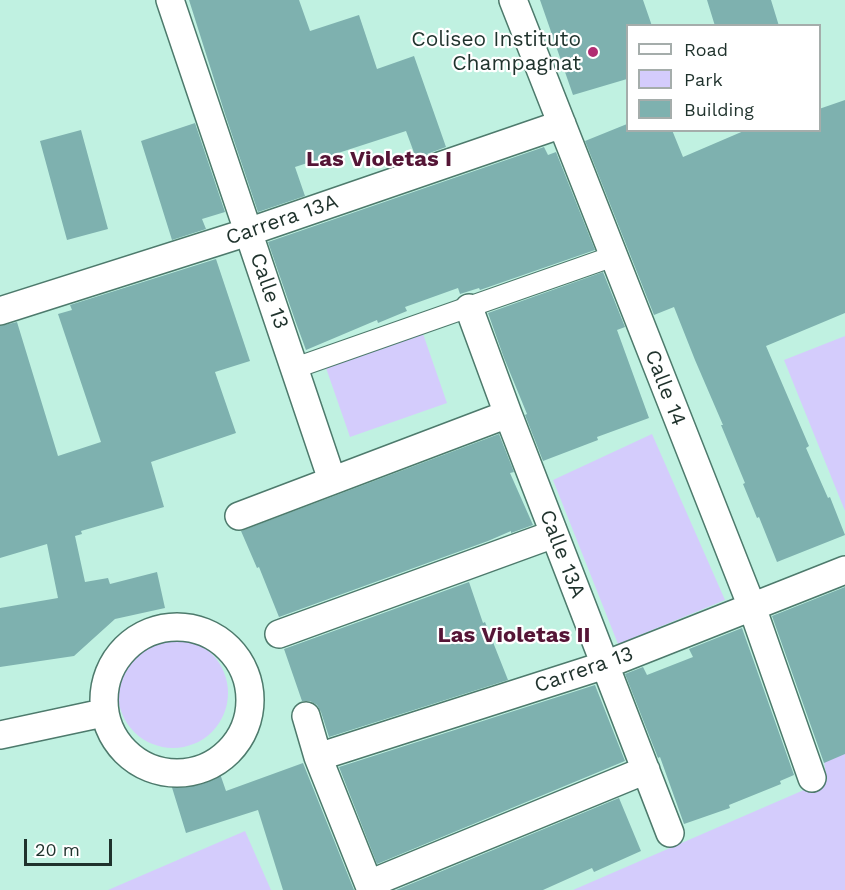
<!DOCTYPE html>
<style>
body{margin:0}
#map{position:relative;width:845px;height:890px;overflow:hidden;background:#c0f1e1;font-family:"Work Sans",sans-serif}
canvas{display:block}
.legend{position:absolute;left:626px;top:24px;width:195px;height:108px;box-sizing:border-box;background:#fff;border:2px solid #a5adab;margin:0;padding:8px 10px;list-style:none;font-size:18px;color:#1f322c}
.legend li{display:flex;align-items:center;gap:12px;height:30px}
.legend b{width:30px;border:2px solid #a5adab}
.scale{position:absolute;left:24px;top:839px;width:88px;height:27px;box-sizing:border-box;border:3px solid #1f322c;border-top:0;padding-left:8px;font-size:18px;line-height:21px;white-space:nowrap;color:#1f322c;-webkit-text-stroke:4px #fff;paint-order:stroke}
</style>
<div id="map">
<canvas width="845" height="890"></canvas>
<ul class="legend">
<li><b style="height:8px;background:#fff"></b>Road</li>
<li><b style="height:16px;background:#d4ccfc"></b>Park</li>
<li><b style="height:16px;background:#7eb1af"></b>Building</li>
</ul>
<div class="scale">20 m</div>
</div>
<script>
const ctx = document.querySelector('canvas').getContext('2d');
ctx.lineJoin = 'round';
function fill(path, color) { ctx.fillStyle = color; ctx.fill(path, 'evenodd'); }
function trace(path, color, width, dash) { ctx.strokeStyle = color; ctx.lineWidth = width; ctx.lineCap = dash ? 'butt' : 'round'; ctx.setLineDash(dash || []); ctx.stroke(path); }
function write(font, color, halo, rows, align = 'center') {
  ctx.font = font + ' "Work Sans",sans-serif'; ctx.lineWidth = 4.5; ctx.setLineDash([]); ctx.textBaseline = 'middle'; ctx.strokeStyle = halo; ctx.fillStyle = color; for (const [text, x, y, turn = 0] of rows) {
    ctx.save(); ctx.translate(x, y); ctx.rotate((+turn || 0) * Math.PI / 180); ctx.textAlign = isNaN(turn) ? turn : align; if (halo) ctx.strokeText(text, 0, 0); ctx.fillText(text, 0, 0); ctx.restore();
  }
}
fill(new Path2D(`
 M422 331 447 403 350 437 325 365Z
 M845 336V511L784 360Z
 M652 434 725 600 618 644 553 480Z
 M118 693a55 55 0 1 1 110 0a55 55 0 1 1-110 0Z
 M845 734V890H573L827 780 821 743Z
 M245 831 271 890H108Z`), '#d4ccfc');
fill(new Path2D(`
 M189 0H299L310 31 359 15 377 69 414 56 446 147 416 158 406 131 295 167 305 196 258 212 225 114Z
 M540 0H643L652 26H627V79L573 95Z
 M707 0H771L779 26H715Z
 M845 100V313L766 346 809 446 806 448 828 498 830 497 845 535 777 562 759 517 757 518 743 484 745 483 721 425H723L695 360 674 307 654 315 585 141 627 124V130H672L683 157 746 130H819V109Z
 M195 123 225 212 202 219 206 229 172 240 141 141Z
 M81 130 108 229 67 240 40 141Z
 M544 147 548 155 556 152 595 250 480 290 479 288 460 294 458 288 405 307 407 311 378 323 377 320 306 350 296 323 268 242Z
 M216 259 250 361 215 372 236 433 151 462 164 507 81 531 82 534 75 536 85 582 108 578 110 584 157 572 165 608 115 619 74 656 0 667V608L58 598 47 544 0 558V326L17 322 58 456 101 442 58 314 72 310 70 305Z
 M603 272 625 327 617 330 649 418 597 437 598 440 543 461 525 415 527 414 504 358 488 313Z
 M499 434 514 472 510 473 533 525 511 533V531L488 541 279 617 259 567 257 568 241 531Z
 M469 582 483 623 485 622 508 680 329 737 321 712 317 705 310 701H302L284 649Z
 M845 587V754L824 763 772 616Z
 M742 628 794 775 780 781 781 784 729 805 730 808 684 824 660 757 658 758 625 674 643 667 647 675 693 657 689 649Z
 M595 685 625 761 377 864 339 767Z
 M303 763 354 890H283L258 810 186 833 170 781 217 765 226 791Z
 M619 798 641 851 594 872 592 868 543 890H396Z`), '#7eb1af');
const pedestrian = new Path2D(`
 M295 368 614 256`);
const minor = new Path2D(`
 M170 0 332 480
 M513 0 752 607 812 778
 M469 308 508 414 670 833
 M0 311 248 232 562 124
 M239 516 508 414
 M104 700a73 73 0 1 1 146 0a73 73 0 1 1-146 0Z
 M279 634 554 534
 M306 716 318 757 371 890
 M0 735 103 713
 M318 757 605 665 845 570
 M369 884 646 770`);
trace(pedestrian, '#4d7a6c', 22);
trace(minor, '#4d7a6c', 30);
trace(pedestrian, '#fff', 20);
trace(minor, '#fff', 27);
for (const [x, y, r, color] of [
 [593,52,6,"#b12c72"]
]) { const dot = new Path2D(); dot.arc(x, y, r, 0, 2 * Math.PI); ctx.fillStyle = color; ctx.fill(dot); trace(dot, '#fff', 2); }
write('21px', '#1f322c', '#fff', [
 ["Coliseo Instituto",581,40],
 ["Champagnat",581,64]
], 'right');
write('21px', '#1f322c', '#fff', [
 ["Carrera 13A",282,220,-19],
 ["Calle 13",269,291,71],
 ["Calle 14",665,388,69],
 ["Calle 13A",562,554,69],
 ["Carrera 13",584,670,-19]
]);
write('bold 22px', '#551536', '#fff', [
 ["Las Violetas I",379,160],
 ["Las Violetas II",514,636]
]);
</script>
